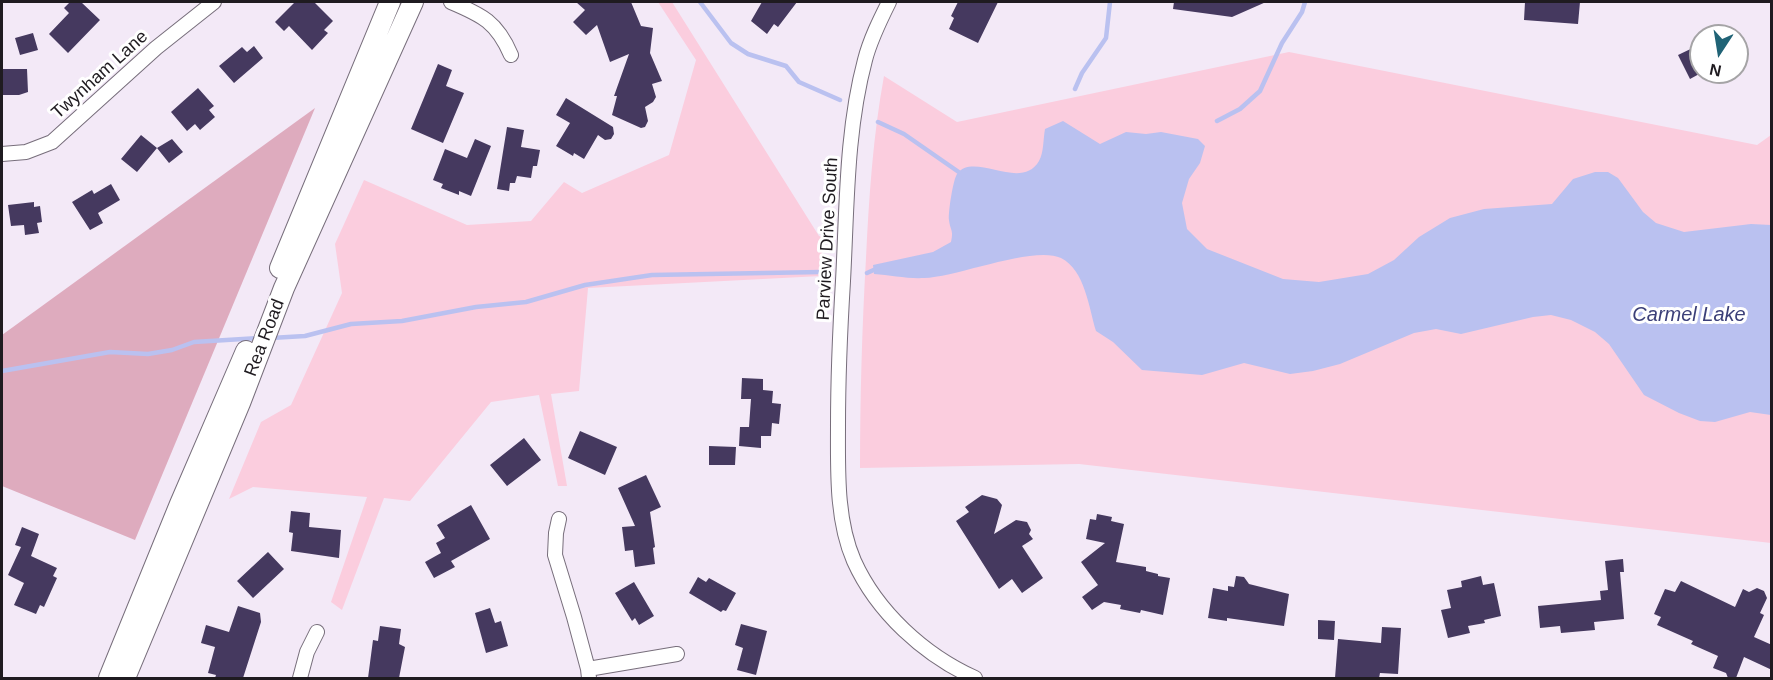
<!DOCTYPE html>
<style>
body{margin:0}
#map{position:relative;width:1773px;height:680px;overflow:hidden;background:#f3e9f7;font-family:Helvetica,sans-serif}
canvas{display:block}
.frame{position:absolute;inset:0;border:3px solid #1f1b20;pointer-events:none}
.north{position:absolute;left:1689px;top:24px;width:60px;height:60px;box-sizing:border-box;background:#fff;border:2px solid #a5a4a6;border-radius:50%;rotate:192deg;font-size:16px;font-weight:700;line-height:24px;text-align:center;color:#1f1b20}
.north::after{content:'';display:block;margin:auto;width:21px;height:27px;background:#206376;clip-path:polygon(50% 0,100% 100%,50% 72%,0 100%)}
</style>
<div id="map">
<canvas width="1773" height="680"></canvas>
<div class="frame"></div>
<div class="north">N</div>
</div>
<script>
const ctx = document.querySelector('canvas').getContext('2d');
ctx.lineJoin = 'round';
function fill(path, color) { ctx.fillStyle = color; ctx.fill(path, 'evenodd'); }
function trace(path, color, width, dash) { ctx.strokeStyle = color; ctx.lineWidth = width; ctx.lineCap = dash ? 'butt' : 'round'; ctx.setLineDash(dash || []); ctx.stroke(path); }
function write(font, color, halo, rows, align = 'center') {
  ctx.font = font + ' Helvetica,sans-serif'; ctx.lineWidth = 6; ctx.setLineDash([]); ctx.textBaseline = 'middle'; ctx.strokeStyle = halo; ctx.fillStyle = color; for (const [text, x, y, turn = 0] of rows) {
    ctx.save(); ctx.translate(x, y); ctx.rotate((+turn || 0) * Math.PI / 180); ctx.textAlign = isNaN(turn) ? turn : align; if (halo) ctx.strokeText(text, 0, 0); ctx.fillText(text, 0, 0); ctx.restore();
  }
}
fill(new Path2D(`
 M658 2H672L819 236 823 237 821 276 588 288 579 391 551 394 567 486H558L539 395 491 402 410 501 384 498 342 610 331 602 367 497 253 487 229 499 261 422 291 405 342 293 335 244 364 180 467 225 531 221 564 182 582 193 669 155 696 60Z
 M1289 52 1757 145 1771 135V543L1079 464 860 468C860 397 862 328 866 258 869 197 873 136 884 76L957 122Z`), '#fbcdde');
fill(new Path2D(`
 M315 108 135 540 2 486V335Z`), '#deabbe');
fill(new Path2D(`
 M1063 121 1100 144 1126 132 1146 134 1161 132 1198 139 1205 146 1200 163 1189 179 1182 203 1187 229 1207 249 1283 279 1319 282 1368 274 1394 260 1419 237 1450 218 1484 209 1552 204 1573 179 1595 172H1608L1618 178 1643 212 1656 223 1684 232 1751 224 1771 225V415L1750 412 1715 422 1700 421 1679 413 1644 395 1609 344 1595 332 1571 320 1551 315 1533 317 1461 334 1436 329 1414 333 1340 364 1313 371 1290 374 1244 363 1202 375 1142 370 1113 342 1096 331C1089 308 1085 270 1061 258 1034 245 957 277 924 278 908 279 890 275 874 274L873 265 933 252 951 242C954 230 950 230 949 220 948 213 953 180 957 174 974 151 1021 192 1039 161 1044 152 1043 140 1045 129Z`), '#bac1f0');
trace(new Path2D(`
 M700 2 731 43 748 54 786 66 799 82 840 100
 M1075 89 1082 73 1106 38 1110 2
 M1217 121 1240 109 1260 91 1282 43 1302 12 1305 2
 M878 122 904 134 963 175
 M867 273 878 268
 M271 338 305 336 351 324 402 321 476 307 526 302 585 285 652 275 821 272
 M2 371 110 352 148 354 172 350 194 342 259 338`), '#bac1f0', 4.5);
fill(new Path2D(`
 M70 2H81L100 20 68 53 49 34 69 13 64 8Z
 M295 2H314L333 21 324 30 328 33 312 50 289 26 284 31 275 22Z
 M576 2H631L641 26 653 28 650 53 662 81 652 84 656 97 653 102 645 107 648 121 645 127 641 128 612 115 617 96H614L629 54 610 62 597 25 586 35 573 22 585 10Z
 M762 2H797L778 27 774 24 767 34 751 21Z
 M958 2H998L978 43 949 29 954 18 951 16Z
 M1174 2H1266L1232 17 1173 9Z
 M1525 2H1580L1578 24 1524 20Z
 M33 33 38 50 20 55 15 38Z
 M1701 44V73L1690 79 1678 55Z
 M254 46 263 58 234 83 219 66 242 47 247 52Z
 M438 64 452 70 446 86 464 93 443 143 411 129Z
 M2 69H27L28 92 19 95H2Z
 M198 88 214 106 209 110 215 117 200 130 195 124 187 131 171 112Z
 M566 98 613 127 614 134 611 139 605 140 598 135 584 159 574 153 573 156 556 146 570 123 556 115Z
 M507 127 524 130 521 147 540 150 537 166H533L531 178 517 176 515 183H510L509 191 497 189Z
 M141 135 157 148 137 172 121 159Z
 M172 139 183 152 169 163 157 148Z
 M475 139 491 146 471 196 459 191V195L441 188 443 184 433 180 445 149 467 158Z
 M111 184 120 200 98 213 103 223 90 230 72 202 92 190 94 194Z
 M34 202V207L40 206 42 222 37 223 39 233 25 235 24 225 11 226 8 205Z
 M742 378 763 379V390L773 391 772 403 781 404 779 424 772 423 771 436H761V448L739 446 740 427H749L751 399H741Z
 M580 431 617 447 605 475 568 458Z
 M524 438 541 460 507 486 490 465Z
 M709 446 736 447 735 465H709Z
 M646 475 661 507 650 512 655 547 653 548 655 564 635 567 633 550 625 551 622 527 635 526 618 488Z
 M982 495 997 499 1002 505 994 534 1016 520 1027 522 1031 530 1029 534 1033 539 1022 546 1043 578 1022 593 1012 579 999 589 956 521 969 512 965 507Z
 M471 505 490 539 451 561 455 567 434 578 425 562 441 553 436 543 445 538 437 525Z
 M291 511 310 513 309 527 341 530 339 558 291 551 293 533 289 532Z
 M1097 514 1112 517 1111 521 1124 524 1116 562 1146 567V571L1158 574V576L1170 578 1163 615 1141 610 1140 613 1120 609 1121 605 1104 602 1092 610 1082 597 1098 585 1081 562 1105 543 1086 539 1090 519 1096 520Z
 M22 527 39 534 31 556 57 568 53 576 57 578 44 607 40 605 36 614 14 605 24 583 8 575 21 547 15 545Z
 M268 552 284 569 253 598 237 581Z
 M1623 559 1624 572H1620L1624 619 1594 622 1595 630 1561 633 1560 626 1540 628 1538 606 1601 600 1600 591 1608 590 1605 561Z
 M1236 576 1244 577 1249 584 1289 594 1284 626 1227 618V621L1208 618 1213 588 1228 591V586L1234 587Z
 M1481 576 1483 585 1494 583 1501 616 1484 620 1485 623 1468 626 1470 633 1448 638 1441 610 1451 608 1447 590 1462 587 1461 581Z
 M698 577 706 582 709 578 736 593 726 611 723 610 721 612 689 593Z
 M1681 581 1735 607 1743 589 1749 592 1757 588 1764 591 1767 598 1760 613 1764 615 1754 637 1772 645V670L1744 657 1736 678H1728L1726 673 1713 668 1718 656 1691 644 1693 641 1657 625 1661 617 1654 614 1665 589 1675 592Z
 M634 582 654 616 639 625 635 618 632 621 615 593Z
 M238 606 260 613 261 622 243 678H215L216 675 208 673 215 647 201 643 206 625 229 632Z
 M490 608 495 623 501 621 508 646 486 653 475 613Z
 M1318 620 1335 621 1334 640 1318 639Z
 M741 624 767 631 756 675 737 670 743 648 735 645Z
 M380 626 401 629 399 644 405 647 399 678H368L373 640 378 641Z
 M1382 627 1401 628 1398 674 1380 673 1379 678H1335L1338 639 1381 643Z`), '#45395f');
const minor = new Path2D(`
 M451 2C482 15 497 22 511 55
 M889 2C880 20 870 40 865 60 846 131 847 208 843 281 840 330 838 378 838 426 838 470 836 520 854 561 877 612 924 655 975 678
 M2 154 26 152 52 142 156 48 214 2
 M559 519 556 533 555 555 574 617 588 669 589 678
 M588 669 677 654
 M300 678 307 652 317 632`);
const secondary = new Path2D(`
 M280 268 390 2
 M109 678 180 504 246 351
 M125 678 240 403 284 288 413 2`);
trace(minor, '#776e7b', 16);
trace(secondary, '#776e7b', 22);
trace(minor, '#fff', 14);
trace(secondary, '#fff', 20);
write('18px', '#1f1b20', '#fff', [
 ["Twynham Lane",100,75,-42],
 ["Parview Drive South",828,239,-87],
 ["Rea Road",265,338,-69]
]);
write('italic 20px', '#3b3f78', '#fff', [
 ["Carmel Lake",1689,315]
]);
</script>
